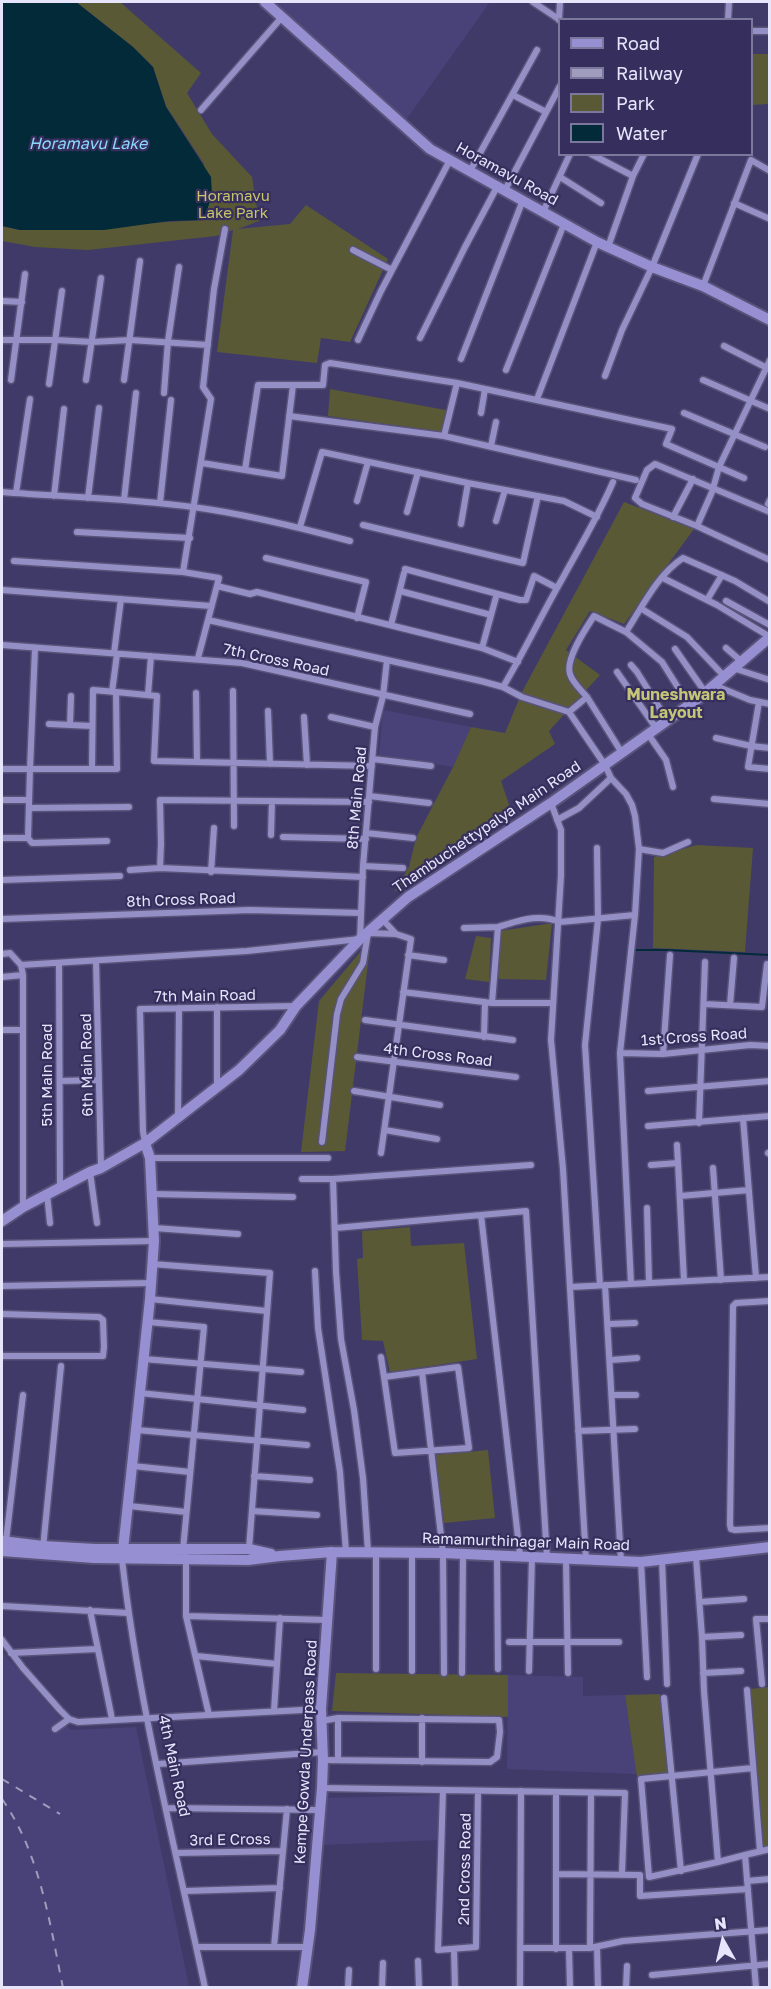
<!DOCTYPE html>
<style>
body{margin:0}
#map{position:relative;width:771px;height:1989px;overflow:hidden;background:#403a69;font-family:"Golos Text",sans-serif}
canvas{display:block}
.frame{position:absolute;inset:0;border:3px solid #e6e5fc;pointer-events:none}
.legend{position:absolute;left:558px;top:18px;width:195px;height:138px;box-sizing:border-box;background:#362f5d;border:2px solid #7c789d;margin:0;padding:8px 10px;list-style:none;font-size:18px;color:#e6e5fc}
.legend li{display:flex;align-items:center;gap:12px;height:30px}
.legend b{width:30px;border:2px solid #7c789d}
.north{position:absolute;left:693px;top:1911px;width:60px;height:60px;-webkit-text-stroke:4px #362f5d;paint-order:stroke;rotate:352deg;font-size:16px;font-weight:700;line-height:24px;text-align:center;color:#e6e5fc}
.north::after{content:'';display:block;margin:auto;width:21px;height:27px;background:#e6e5fc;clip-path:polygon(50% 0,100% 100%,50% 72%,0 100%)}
</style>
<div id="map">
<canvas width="771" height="1989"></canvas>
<div class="frame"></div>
<ul class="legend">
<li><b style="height:8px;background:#968fd2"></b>Road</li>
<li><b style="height:8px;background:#9f9cbd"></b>Railway</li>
<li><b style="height:16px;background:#595936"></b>Park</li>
<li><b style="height:16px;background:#022a39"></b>Water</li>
</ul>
<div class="north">N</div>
</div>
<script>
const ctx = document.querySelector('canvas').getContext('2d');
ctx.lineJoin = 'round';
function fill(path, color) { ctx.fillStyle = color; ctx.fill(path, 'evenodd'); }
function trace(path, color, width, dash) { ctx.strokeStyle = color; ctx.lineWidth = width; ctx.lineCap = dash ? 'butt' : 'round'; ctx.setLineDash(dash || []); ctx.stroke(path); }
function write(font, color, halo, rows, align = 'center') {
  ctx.font = font + ' "Golos Text",sans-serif'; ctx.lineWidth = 4.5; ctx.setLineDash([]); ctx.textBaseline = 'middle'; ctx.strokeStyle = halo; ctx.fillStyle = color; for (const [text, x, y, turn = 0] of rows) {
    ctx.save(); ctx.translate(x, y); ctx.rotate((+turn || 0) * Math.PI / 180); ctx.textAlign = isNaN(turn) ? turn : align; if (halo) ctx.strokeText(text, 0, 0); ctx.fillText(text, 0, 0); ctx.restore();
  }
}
fill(new Path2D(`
 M274 2H490L406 120Z
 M383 710 471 727 453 767 379 755Z
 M2 1651 71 1730 136 1727 189 1987H2Z
 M508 1675 583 1677V1696L625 1695 637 1774 507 1769Z
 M438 1795V1840L323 1845 328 1798Z`), '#494278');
fill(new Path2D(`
 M76 2H120L201 73 187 93 212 134 252 177 259 221 238 229 290 224 306 205 388 259 350 342 321 338 317 363 217 352 233 230 216 236 88 250 35 247 2 241V226L20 230 204 220V164L166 106 153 67 133 47Z
 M752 54H769V104L752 105Z
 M330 389 446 410 442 432 328 416Z
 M624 502 694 529 624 624 590 611 566 650 600 675 549 731 555 744 501 781 513 816 394 892 409 867 416 838 453 767 471 727 505 733 522 692Z
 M697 845 753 848 745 952 653 948 654 857Z
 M552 923 546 980 497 979 500 931Z
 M476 936 491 938 489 982 465 979Z
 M371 939 345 1151 301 1152 319 1001Z
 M410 1227 411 1246 464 1243 477 1359 390 1372 383 1341 362 1340 357 1259 363 1258 362 1231Z
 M488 1450 495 1518 444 1523 435 1455Z
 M336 1673 508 1675V1717L332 1711Z
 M769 1687 770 1846 764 1847 750 1689Z
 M660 1694 669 1774 637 1777 625 1695Z`), '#595936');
fill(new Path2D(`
 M2 2H76L133 47 153 67 166 107 211 177 212 195 204 220 169 221 104 230H20L2 226Z`), '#022a39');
trace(new Path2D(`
 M633 950H667L770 955`), '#022a39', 2);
const street = new Path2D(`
 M533 2 560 20
 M559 20 560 2
 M728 20 729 2
 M752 31H770
 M513 95 546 112
 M201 110 282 17
 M591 154 633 176
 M470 171 537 50
 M560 177 601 203
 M505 190 560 86
 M734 203 770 219
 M543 212 570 154
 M608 247 633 176 644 154
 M353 250 392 270
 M703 286 751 160 770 171
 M2 301 22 302
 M420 338 465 247 497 187
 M2 340H55L92 342 130 340 208 345
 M358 340 381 291 450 160
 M724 346 769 369
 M461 359 523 200
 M506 370 564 224
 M605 376 622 330 652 267 698 154
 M11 380 25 274
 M86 380 101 278
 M124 380 140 261
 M703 380 770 409
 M49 384 62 291
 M164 393 168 341 179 267
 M537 399 597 242
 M481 413 485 389
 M684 413 765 447
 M289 416 444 436 636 480
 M444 436 457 383
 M491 446 496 422
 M202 463 245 470 258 385H323L325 365 330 363 457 383 672 429 666 444 744 478
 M245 470 282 476 293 385
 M2 492C65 497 130 498 193 507 246 514 298 527 350 541
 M16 493 30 399
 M54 496 64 409
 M88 498 99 408
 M124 500 136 393
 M357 501 368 462
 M160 503 171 400
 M768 504 770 500
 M407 512 418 472
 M770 512 655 464 647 470 635 498 642 504 697 526 770 560
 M673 517 693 479
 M496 521 505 490
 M461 524 468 483
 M363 525 523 563 538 496
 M697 526 712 492 719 467 770 360
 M300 527 322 452 468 483 564 501 597 517
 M77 532 190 538
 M266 558 366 582 357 618
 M14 561 183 572 219 578 198 658
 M405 569 520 600H526L534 576 557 588
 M183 572 211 399 203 387 214 289 225 229
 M663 578 717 605 770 637
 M217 586 250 594 257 592 482 648 518 662
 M2 590 211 606
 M400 591 491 615
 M707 600 722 575
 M726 601 770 625
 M642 609 687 637 724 676
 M208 620 481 681 503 687 522 697 569 712 605 765 611 778 626 794 632 805 635 816 639 849
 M391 625 404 573
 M626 632 662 662 689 705
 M2 645 242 663 470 714
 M482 648 496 597
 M726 648 741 661
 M675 649 705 692
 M114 653 121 599
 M631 665 637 672 667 720
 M733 668 770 680
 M617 672 656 728
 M714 685 750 700 770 704
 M503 687C524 652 541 616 561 581 579 548 598 517 613 482
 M233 691 234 826
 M112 692 117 654
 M116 692 157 696 154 761 372 766
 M196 693 197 762
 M148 695 151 656
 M587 697 622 753
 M759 702 748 767 770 769
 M268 711 270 764
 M569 712 587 697C582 691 572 682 570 674 565 659 586 628 594 616L626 632C642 607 658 574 683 558L735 581 770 602
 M304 717 307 765
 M331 717 375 727
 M49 724 92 726
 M70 725 71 696
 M648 734 666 760 673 787
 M716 738 751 746 770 748
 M373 759 431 766
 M2 769H30L35 648
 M92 769 93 690 116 692 117 769H30L28 838 32 843 107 841
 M369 796 429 803
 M714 799 770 804
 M2 800H29
 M551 803 561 830V875L551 1040 563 1169 586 1560
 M29 808 129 807
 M557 820 579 808 611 778
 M366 833 413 838
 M271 835 272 801
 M283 837 366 839
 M2 838H28
 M597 848 598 919 585 1045 600 1285
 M363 866 403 868
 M160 868 161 844 160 800 369 802
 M130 870 160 868 363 877
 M211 872 214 828
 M2 880 120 876
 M2 919 250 910 361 913
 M383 920 396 934
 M464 928 498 927
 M2 954 10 953 21 965
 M408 955 444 960
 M96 961 101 1167
 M59 963 60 1188
 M2 977 23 975
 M403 992 492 1003H553
 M492 1003 498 927C519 921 538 913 560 922L635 915
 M704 1004 762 1007 767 964
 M730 1005 734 958
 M365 1020 513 1040
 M2 1030H23
 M484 1037 485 1002
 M620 1053 663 1054 750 1045 770 1046
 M663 1054 670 955
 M357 1057 516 1077
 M60 1081 99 1080
 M217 1086V1007
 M354 1091 440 1105
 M648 1091 770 1081
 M178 1116 179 1008
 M743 1118 756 1278
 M699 1123 705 962
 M648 1126 770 1116
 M385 1130 437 1139
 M322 1142 337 1014 341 999 363 963 368 933 396 934 411 939 381 1153
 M145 1143 143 1131 140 1009 296 1006
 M768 1153 770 1154
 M150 1158H328
 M678 1163 684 1281
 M651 1165 678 1163 677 1145
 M713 1168 721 1280
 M90 1172 97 1223
 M302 1179H333L531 1165
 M333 1179 336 1272 341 1339 354 1410 363 1478 368 1552
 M47 1194 50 1223
 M153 1194 293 1197
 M680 1196 749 1190
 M23 1207V975L21 965 247 951 360 939 363 866 375 727 383 696 387 660
 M647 1208 649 1283
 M481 1215 520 1555
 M154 1228 238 1234
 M335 1228 526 1211 547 1558
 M2 1244 154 1241
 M152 1264 270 1273 249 1549
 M315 1271 318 1328 340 1472 346 1552
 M631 1284 620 1053 635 915 639 849 663 853 688 842
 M605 1285 621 1561
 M2 1286 151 1283
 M570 1287 770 1277
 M150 1299 267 1311
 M770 1301 736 1303 733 1306 730 1525 731 1529 735 1530 770 1528
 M2 1314 99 1317 103 1320 104 1347 103 1356H2
 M148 1322 204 1327 183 1550 186 1559V1616L209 1715
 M609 1324 635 1323
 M381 1357 384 1377 458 1367 469 1448 395 1453 384 1377
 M144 1359 301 1372
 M611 1360 637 1358
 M422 1372 443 1553 444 1673
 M140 1393 303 1410
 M612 1395H636
 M137 1430 307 1445
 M578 1431 635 1429
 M133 1466 190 1472
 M254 1476 310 1480
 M129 1506 186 1512
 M252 1511 317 1515
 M6 1541 23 1395
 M43 1548 61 1366
 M497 1555 498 1669
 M696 1557 702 1637 704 1691 718 1862 745 1855 756 1988
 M122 1559C138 1703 175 1846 205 1988
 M566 1559 568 1673
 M662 1560 667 1684
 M641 1562 647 1677
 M700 1602 744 1599
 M2 1606 128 1613
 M90 1610 112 1719
 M186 1616 327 1620
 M702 1637 741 1635
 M2 1640 23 1668 60 1710 69 1719 78 1722 321 1709
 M509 1642H619
 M11 1653 97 1649
 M196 1656 277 1664
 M376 1669V1552
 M412 1671V1553
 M529 1671 532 1556
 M462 1673 463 1554
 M703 1673 741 1671
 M762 1684 756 1619H770
 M747 1690 760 1851
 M664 1698 681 1871
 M274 1711 280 1618
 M422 1718V1762
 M321 1721 338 1718 499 1720 500 1732 497 1757 490 1762 323 1760
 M55 1729 69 1719
 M338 1760V1718
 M158 1764 323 1752
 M322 1788 625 1793 622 1873
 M443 1790 438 1950 476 1947 478 1791
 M167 1808 319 1810
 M176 1853 283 1851
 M745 1855 770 1849
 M718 1862 649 1877 641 1779 753 1768
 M556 1874 640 1875V1896L748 1889
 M747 1881 770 1879
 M185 1891 280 1888
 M197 1947H308
 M274 1947 287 1809
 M597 1947 598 1988
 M521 1948H590L623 1941 770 1930
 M590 1948 591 1793
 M454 1949 455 1988
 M556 1949V1792
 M569 1949 570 1988
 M418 1961 419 1988
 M652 1975 770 1964
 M348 1988 349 1970
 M382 1988 383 1963
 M520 1988 521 1791
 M626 1988 627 1966`);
const secondary = new Path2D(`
 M265 2 430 149 597 242 652 267 703 286 770 320
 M2 1221 23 1207 90 1172 101 1168 145 1143 239 1070 280 1030 296 1006 360 939 408 897 551 803 699 698 770 637
 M2 1541 43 1546 95 1549H249L271 1554
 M2 1551 94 1558 248 1560 280 1556 332 1552 443 1553 641 1562 770 1547
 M122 1559 150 1299 154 1241 150 1158 145 1143
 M302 1988 310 1930 322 1788 323 1760 321 1709 332 1552`);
trace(street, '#59537a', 9);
trace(secondary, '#59537a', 14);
trace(street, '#9490c6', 6);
trace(secondary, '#968fd2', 10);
trace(new Path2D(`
 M2 1779 60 1814
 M2 1799C40 1853 50 1924 63 1988`), '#9f9cbd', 2, [8, 8]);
write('15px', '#e6e5fc', '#362f5d', [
 ["Horamavu Road",507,174,29],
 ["7th Cross Road",276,660,12],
 ["8th Main Road",357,798,-85],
 ["Thambuchettypalya Main Road",487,827,-34],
 ["8th Cross Road",181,900,-2],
 ["7th Main Road",205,996,-1],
 ["1st Cross Road",694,1037,-4],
 ["4th Cross Road",438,1055,7],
 ["6th Main Road",87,1065,-91],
 ["5th Main Road",47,1075,-90],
 ["Ramamurthinagar Main Road",526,1542,2],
 ["Kempe Gowda Underpass Road",306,1752,-87],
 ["4th Main Road",174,1766,78],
 ["3rd E Cross",230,1840,-1],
 ["2nd Cross Road",465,1869,-89]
]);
write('15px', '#c6c56a', '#362f5d', [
 ["Horamavu",233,196],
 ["Lake Park",233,213]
]);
write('italic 16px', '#8ad8fb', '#362f5d', [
 ["Horamavu Lake",88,144]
]);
write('bold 16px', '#c5c577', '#362f5d', [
 ["Muneshwara",676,695],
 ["Layout",676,713]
]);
</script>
